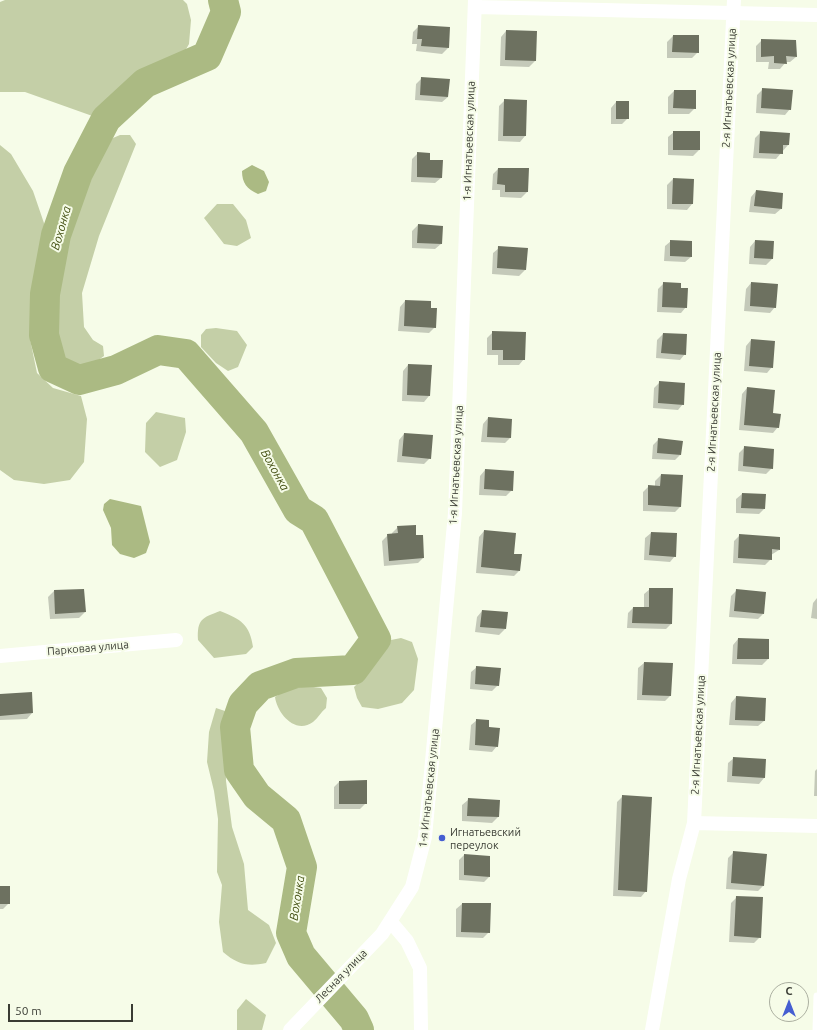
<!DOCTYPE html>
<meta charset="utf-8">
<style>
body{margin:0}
#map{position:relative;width:817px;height:1030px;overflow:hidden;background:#f6fce8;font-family:Ubuntu,sans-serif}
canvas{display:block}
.north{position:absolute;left:769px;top:982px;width:40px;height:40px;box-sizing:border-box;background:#f6fce8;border:1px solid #abafa0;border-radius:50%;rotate:0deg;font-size:11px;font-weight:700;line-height:16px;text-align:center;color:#3a3c34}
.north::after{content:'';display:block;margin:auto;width:14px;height:18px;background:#455ed1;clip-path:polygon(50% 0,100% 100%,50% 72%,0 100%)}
.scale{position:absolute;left:8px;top:1004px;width:125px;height:18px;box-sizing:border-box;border:2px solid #3a3c34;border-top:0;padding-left:5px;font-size:12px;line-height:14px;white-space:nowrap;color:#3a3c34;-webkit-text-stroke:3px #f6fce8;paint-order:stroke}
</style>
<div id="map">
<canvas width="817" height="1030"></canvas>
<div class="north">С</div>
<div class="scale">50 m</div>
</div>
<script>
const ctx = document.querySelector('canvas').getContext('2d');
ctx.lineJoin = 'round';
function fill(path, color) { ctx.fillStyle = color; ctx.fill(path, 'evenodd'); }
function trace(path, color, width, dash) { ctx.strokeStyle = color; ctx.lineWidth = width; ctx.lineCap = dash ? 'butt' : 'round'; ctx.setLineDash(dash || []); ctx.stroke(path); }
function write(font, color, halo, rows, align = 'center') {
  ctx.font = font + ' Ubuntu,sans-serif'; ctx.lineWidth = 4; ctx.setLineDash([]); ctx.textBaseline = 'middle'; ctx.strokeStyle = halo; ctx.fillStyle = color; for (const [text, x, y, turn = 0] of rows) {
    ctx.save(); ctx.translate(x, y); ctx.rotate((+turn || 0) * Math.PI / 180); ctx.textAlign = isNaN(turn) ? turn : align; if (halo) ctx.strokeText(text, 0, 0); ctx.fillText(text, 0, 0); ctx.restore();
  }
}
fill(new Path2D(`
 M5 0H183L187 4 191 20 189 44 181 58 122 87 98 118 25 92H0V2Z
 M120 135H130L136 144 99 236 82 293 84 327 93 340 103 346 104 356 93 364 82 369 66 360 56 338 55 302 68 233 100 157 113 138Z
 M0 145 11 154 33 191 45 226 30 339 37 373 53 388 81 396 87 419 84 462 70 480 44 484 14 480 0 470Z
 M217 204H233L246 220 251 238 237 246 224 244 204 218Z
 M216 328 237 331 247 345 238 367 228 371 216 363 201 347V335L206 329Z
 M156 412 185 418 186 432 177 460 160 467 145 452 146 423Z
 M220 611C241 619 250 625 253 647L246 654 214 658 198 640C197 619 202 618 220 611Z
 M401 638 412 642 418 659 414 690 402 703 378 709 362 707 357 698 354 687 367 674 382 649 391 640Z
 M306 686 321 688 327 698 326 708C321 712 318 718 313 722 295 735 277 713 275 697L286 690Z
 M216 708 225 711 226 781 232 827 244 864 248 910 269 925 276 943 266 963C247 967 237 964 223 952L219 922 222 885 217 872 218 819 214 791 207 762 209 732Z
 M246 999 266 1015 262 1030H237V1010Z`), '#c4cfa7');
fill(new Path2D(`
 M252 165 264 171 269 182 266 191 258 194C247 189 242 183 242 171Z
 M110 499 141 506 150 542 146 553 134 558 120 554 112 545 111 528 103 510 104 504Z`), '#abba83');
fill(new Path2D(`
 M419 26 449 28 448 48 442 54 416 51 417 44H412L413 32Z
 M506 31 536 32 535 61 529 67 500 66 501 37Z
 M673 36 698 52 692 58H667V42Z
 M762 40 796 57 790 62H786L780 69H768L769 62H756V46Z
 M422 78 448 97 442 102 415 100 416 84Z
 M763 89 790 109 785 115 756 113 757 95Z
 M674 91 695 108 689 114H668V97Z
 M505 100 525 136 520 142 498 141 499 106Z
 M616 102 628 118 622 124H611V108Z
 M674 132 699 150 693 156 668 155V137Z
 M761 132 788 145 776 159 753 158 755 138Z
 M418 153 429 161 441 178 435 183 411 182 412 159Z
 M498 169 527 192 521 198 500 197V190H492L493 174Z
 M673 179 692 204 687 210 667 209V185Z
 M756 191 781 209 775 214 749 212 751 197Z
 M418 225 441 244 435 249 412 248V231Z
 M671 241 691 257 685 262 664 261 665 246Z
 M755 241 772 259 766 265 749 264 750 247Z
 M499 248 526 249 525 270 519 276 492 274 493 253Z
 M664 283 680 289 686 307 681 313 657 312 658 289Z
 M751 283 775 307 770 313 744 311 746 289Z
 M405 301 430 309 435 327 429 333 398 331 400 307Z
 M493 332 524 359 519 365H498V355H487V338Z
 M663 334 685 354 680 360 656 358 657 340Z
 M751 340 772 367 767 373 744 371 746 346Z
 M408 365 429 396 424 402 402 401 403 371Z
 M660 382 683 404 678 410 653 408 654 388Z
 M747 388 772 414 778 427 773 433 739 430 742 394Z
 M488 418 510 438 505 443 481 442 483 424Z
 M404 434 430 458 424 464 397 462 399 440Z
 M658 440 680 455 675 460 652 459 653 445Z
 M745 447 772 468 766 474 738 471 739 453Z
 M485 470 512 490 506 496 479 495 480 476Z
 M661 475 681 506 675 512 643 511V492L649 486 655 487V481Z
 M742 494 764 509 759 514 736 513V499Z
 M398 527 416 536 423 558 418 563 384 566 382 541 388 535H392V533Z
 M484 531 513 554 519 571 514 576 476 573 479 537Z
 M651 533 675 556 670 562 644 560 645 538Z
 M740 535 779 550 771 555V559L765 565 733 563 734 541Z
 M650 589 671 624 666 629 627 628 628 613 633 608H644V594Z
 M54 591 85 612 79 618 50 619 48 597Z
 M736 591 763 614 758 619 729 617 731 596Z
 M817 598V619L811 618 813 603Z
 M482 611 505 629 499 635 475 632 477 617Z
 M738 639 768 640V659L762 665 732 664 733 645Z
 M644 663 670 696 665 701 637 700 638 668Z
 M477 667 498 685 492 691 470 689 471 672Z
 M31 693 32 713 27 719 0 720V695Z
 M736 697 764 721 758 726 729 725 731 703Z
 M477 720 488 728 497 746 492 752 469 750 471 725Z
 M734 758 765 760 764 778 759 784 727 782 728 763Z
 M817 769V796H814L815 771Z
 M339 782 366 803 360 809H334V787Z
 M623 796 646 891 641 897 613 896 617 802Z
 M468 800 499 801 498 817 492 823 462 821V805Z
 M734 852 763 886 758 891 726 889 728 858Z
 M464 855 489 877 484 882 459 880V860Z
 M0 887 9 903 3 909H0Z
 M737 897 760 937 754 943 729 942 731 903Z
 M462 904 489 932 483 938 456 937V909Z`), '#0003');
trace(new Path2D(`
 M223 0 226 12 207 56 145 83 106 119 78 173 56 235 45 294 44 335 53 368 79 380 116 370 158 350 186 354 254 432 298 510 314 520 376 639 353 670 296 673 260 686 243 704 235 727 239 770 257 796 286 820 302 867 291 933 301 956 354 1019 359 1030`), '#abba83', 30);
fill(new Path2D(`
 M418 25 450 27 449 48 421 46 422 39H417Z
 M506 30 537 31 536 61 505 60Z
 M673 35H699V53L672 52Z
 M761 39 796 40 797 57 786 56 787 64 774 63V56L761 57Z
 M421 77 450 79 448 97 420 95Z
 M762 88 793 90 791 110 761 108Z
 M674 90H696V109L673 108Z
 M504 99 527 100 526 136H503Z
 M616 101H629V119H616Z
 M673 131H700V150H673Z
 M760 131 790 133 789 145H783V154L759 153Z
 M417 152 430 153V160H443L442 178 417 177Z
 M498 168H529L528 192H505V185L497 184Z
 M673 178 694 179 693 204H672Z
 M756 190 783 193 782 209 754 206Z
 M418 224 443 226 442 244 417 243Z
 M670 240 692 241V257L670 256Z
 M755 240 774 241 773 259 754 258Z
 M498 246 528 248 526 270 497 268Z
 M663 282 681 283V288H688L687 308 662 307Z
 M751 282 778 284 776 308 750 306Z
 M405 300 431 301V308H437L436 328 404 326Z
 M492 331 526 332 525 360H503V350H492Z
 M663 333 687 334 686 355 661 353Z
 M751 339 775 341 773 368 749 366Z
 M408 364 432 365 430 396 407 395Z
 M659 381 685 383 684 405 658 403Z
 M747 387 775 390 773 413 781 414 779 428 744 425Z
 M488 417 512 419 511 438 487 437Z
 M404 433 433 435 431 459 402 456Z
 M658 438 683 441 681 455 657 453Z
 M744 446 774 449 773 469 743 466Z
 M485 469 514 471 513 491 484 489Z
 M661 474 683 475 681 507 648 505V485L660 486Z
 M742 493 766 494 765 509 741 508Z
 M416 525V535H423L424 558 389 561 387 534 398 533 397 526Z
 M484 530 516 533 514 554H522L520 571 481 567Z
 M651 532 677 533 676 557 649 555Z
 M739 534 780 537V550L772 549V560L738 558Z
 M649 588H673L672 624 632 623 633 607H649Z
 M84 589 86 612 55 614 54 590Z
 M736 589 766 592 764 614 734 611Z
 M482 610 508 612 506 629 480 627Z
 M738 638 769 639V659H737Z
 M644 662 673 663 671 696 642 695Z
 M476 666 501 668 499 686 475 684Z
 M32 692 33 713 0 716V694Z
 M736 696 766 698 765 721 735 720Z
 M476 719 489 720V727L500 728 498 747 475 745Z
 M733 757 766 759 765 778 732 776Z
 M367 780V804H339V781Z
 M622 795 652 797 647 892 618 890Z
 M468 798 500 800 499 817 467 816Z
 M733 851 767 854 764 886 731 883Z
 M464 854 490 856V877L464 875Z
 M0 886H10V904H0Z
 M736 896 763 897 761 938 734 936Z
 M462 903H491L490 933 461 932Z`), '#6d7160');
trace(new Path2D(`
 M816 1030 817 996`), '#fff', 7);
trace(new Path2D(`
 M475 7 817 15
 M0 656 176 640
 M694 823 817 826
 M391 922 407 941 420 968 421 1030
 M290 1030 382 934 412 887 425 837 455 513 475 0
 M652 1030 679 879 694 823 734 0`), '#fff', 14);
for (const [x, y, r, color] of [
 [442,838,4,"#455ed1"]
]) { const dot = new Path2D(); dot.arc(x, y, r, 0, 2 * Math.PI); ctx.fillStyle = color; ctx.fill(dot); trace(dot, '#f6fce8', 1.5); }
write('11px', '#3a3c34', '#f6fce8', [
 ["2-я Игнатьевская улица",729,88,-87],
 ["1-я Игнатьевская улица",469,141,-88],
 ["2-я Игнатьевская улица",714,412,-87],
 ["1-я Игнатьевская улица",456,465,-87],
 ["Парковая улица",88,648,-5],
 ["2-я Игнатьевская улица",698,735,-87],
 ["1-я Игнатьевская улица",429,788,-84],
 ["Лесная улица",341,976,-46]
]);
write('11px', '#3a3c34', '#f6fce8', [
 ["Игнатьевский",450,832],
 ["переулок",450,845]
], 'left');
write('italic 12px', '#455114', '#f6fce8', [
 ["Вохонка",61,228,-74],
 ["Вохонка",275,470,61],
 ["Вохонка",297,898,-81]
]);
</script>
